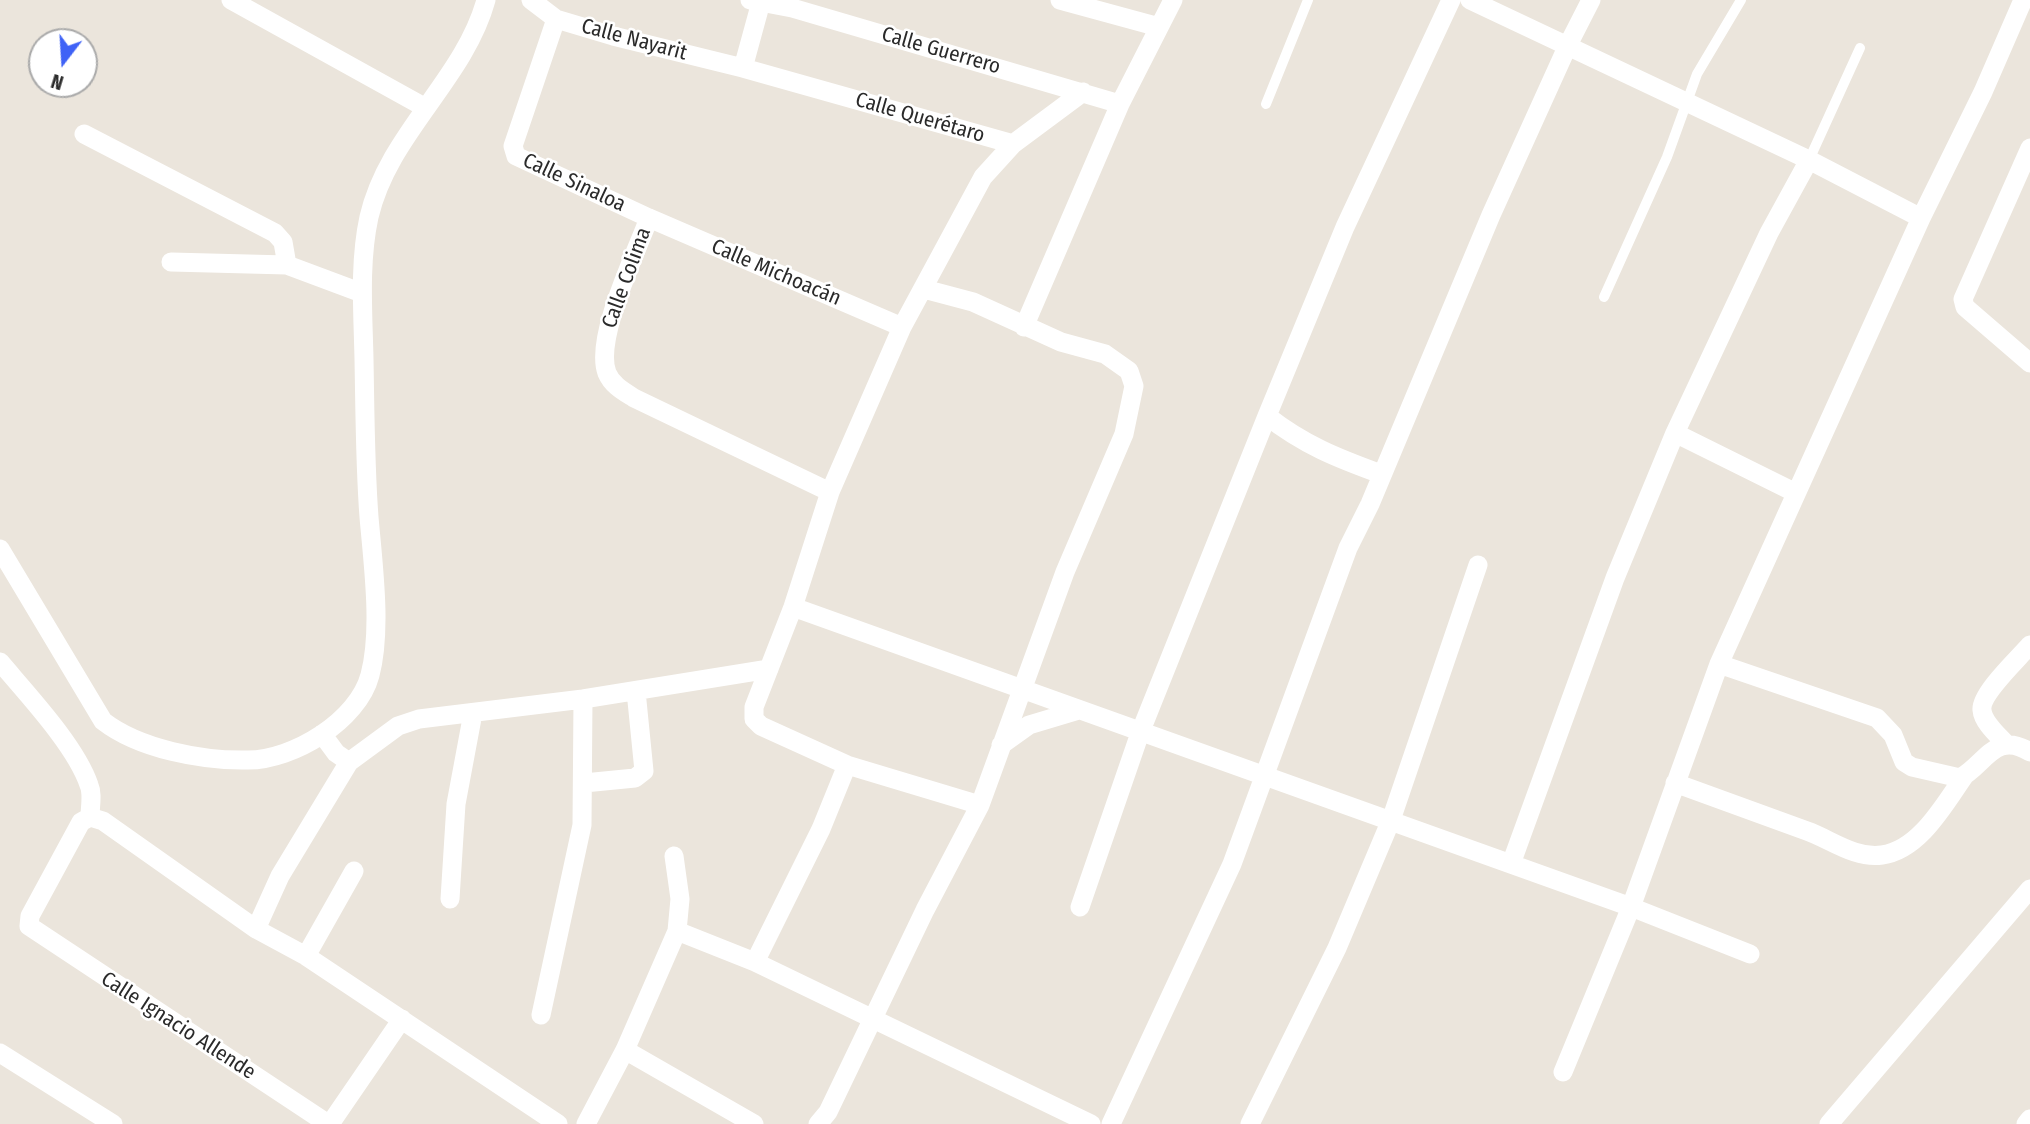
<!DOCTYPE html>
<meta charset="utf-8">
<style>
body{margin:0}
#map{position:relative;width:2030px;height:1124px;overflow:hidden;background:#ebe5dc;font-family:"Fira Sans Condensed",sans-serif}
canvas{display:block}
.north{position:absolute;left:28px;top:28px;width:70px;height:70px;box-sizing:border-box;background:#fff;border:2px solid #aaa;border-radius:50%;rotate:197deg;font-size:19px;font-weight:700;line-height:28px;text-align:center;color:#2a2a2a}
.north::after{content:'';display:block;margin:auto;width:24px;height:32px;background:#3f62f6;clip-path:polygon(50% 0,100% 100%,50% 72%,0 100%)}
</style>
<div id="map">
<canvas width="2030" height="1124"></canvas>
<div class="north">N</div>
</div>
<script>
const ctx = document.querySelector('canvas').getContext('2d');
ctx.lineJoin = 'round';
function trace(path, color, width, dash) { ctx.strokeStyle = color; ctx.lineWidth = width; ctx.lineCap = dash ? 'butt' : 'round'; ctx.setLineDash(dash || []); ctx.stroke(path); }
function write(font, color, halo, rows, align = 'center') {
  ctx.font = font + ' "Fira Sans Condensed",sans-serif'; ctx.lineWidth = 5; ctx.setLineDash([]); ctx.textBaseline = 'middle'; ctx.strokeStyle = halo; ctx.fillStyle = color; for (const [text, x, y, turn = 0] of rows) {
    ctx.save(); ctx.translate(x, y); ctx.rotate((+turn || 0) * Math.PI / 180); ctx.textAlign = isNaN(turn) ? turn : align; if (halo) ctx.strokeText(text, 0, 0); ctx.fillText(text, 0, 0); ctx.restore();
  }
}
trace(new Path2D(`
 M1266 104 1308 0
 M1809 160 1860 48
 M1604 297 1667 157 1697 74 1741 0`), '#fff', 10);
trace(new Path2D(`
 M231 0 426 108
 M531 0 556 19 613 36 743 68 1013 144
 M750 0 792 8 1120 104
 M1060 0 1159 27
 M1470 0 1809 160 1921 218
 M556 19 513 146 516 156 649 218 902 327
 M743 68 761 2
 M84 134 275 233 283 242 287 265
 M2030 148 1963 299 1965 307 2030 363
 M649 218C636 253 594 339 607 373 612 385 623 391 634 398L830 492
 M171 262 287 265 362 293
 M1024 327 1120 104 1173 0
 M1267 416C1304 445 1337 458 1381 474
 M1675 433 1796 493
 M0 549 103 721C139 749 202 761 248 760 293 760 358 721 370 675 382 630 373 564 369 517 365 465 365 412 364 359 363 312 359 263 369 217 388 134 464 80 486 0
 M793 607 1631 907 1750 954
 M0 662C27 694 76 746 89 785 93 794 90 807 90 817
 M1719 664 1877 718 1893 735 1904 762 1912 767 1960 778C1985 765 1995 730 2030 752
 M322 734 336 753 349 762
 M1001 745 1029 725 1079 710
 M2007 745C1999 736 1983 723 1982 710 1980 694 2019 658 2030 645
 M584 783 635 778 644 771 636 691
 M1675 783C1719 799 1763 815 1807 831 1830 839 1855 859 1882 855 1920 850 1945 803 1965 775
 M980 805 847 765 761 726 754 719V707L793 607 830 492 902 327 983 177 1013 144 1083 92
 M674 856 680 899 677 931
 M1511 864 1615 578 1675 433 1769 233 1809 160
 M450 899 456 804 473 713
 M1080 907 1140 733 1267 416 1345 227 1451 0
 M256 929 280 876 349 762 398 726 419 719 583 699 769 669
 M306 956 354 871
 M755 962 821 829 847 765
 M541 1015 582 825 583 699
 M625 1050 754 1124
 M0 1053 113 1124
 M1563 1072 1631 907 1719 664 1921 218 1983 92 2023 0
 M328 1124 29 926 30 916 81 822 90 817 103 821 256 929 306 956 558 1124
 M330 1124 402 1019
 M586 1124 625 1050 677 931 755 962 1091 1124
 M818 1124 828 1112 925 910 980 805 1065 572 1124 434 1134 386 1129 371 1105 354 1061 342 973 302 924 289
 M1111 1124 1232 864 1348 548 1370 504 1491 215 1568 45 1591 0
 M1250 1124 1337 948 1391 820 1478 565
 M1829 1124 2030 889
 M2026 1124 2030 1119`), '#fff', 19);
write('21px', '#2a2a2a', '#fff', [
 ["Calle Nayarit",634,40,15],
 ["Calle Guerrero",941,51,16],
 ["Calle Querétaro",920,118,16],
 ["Calle Sinaloa",574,183,25],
 ["Calle Michoacán",776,273,23],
 ["Calle Colima",627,278,-70],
 ["Calle Ignacio Allende",178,1026,33]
]);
</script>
